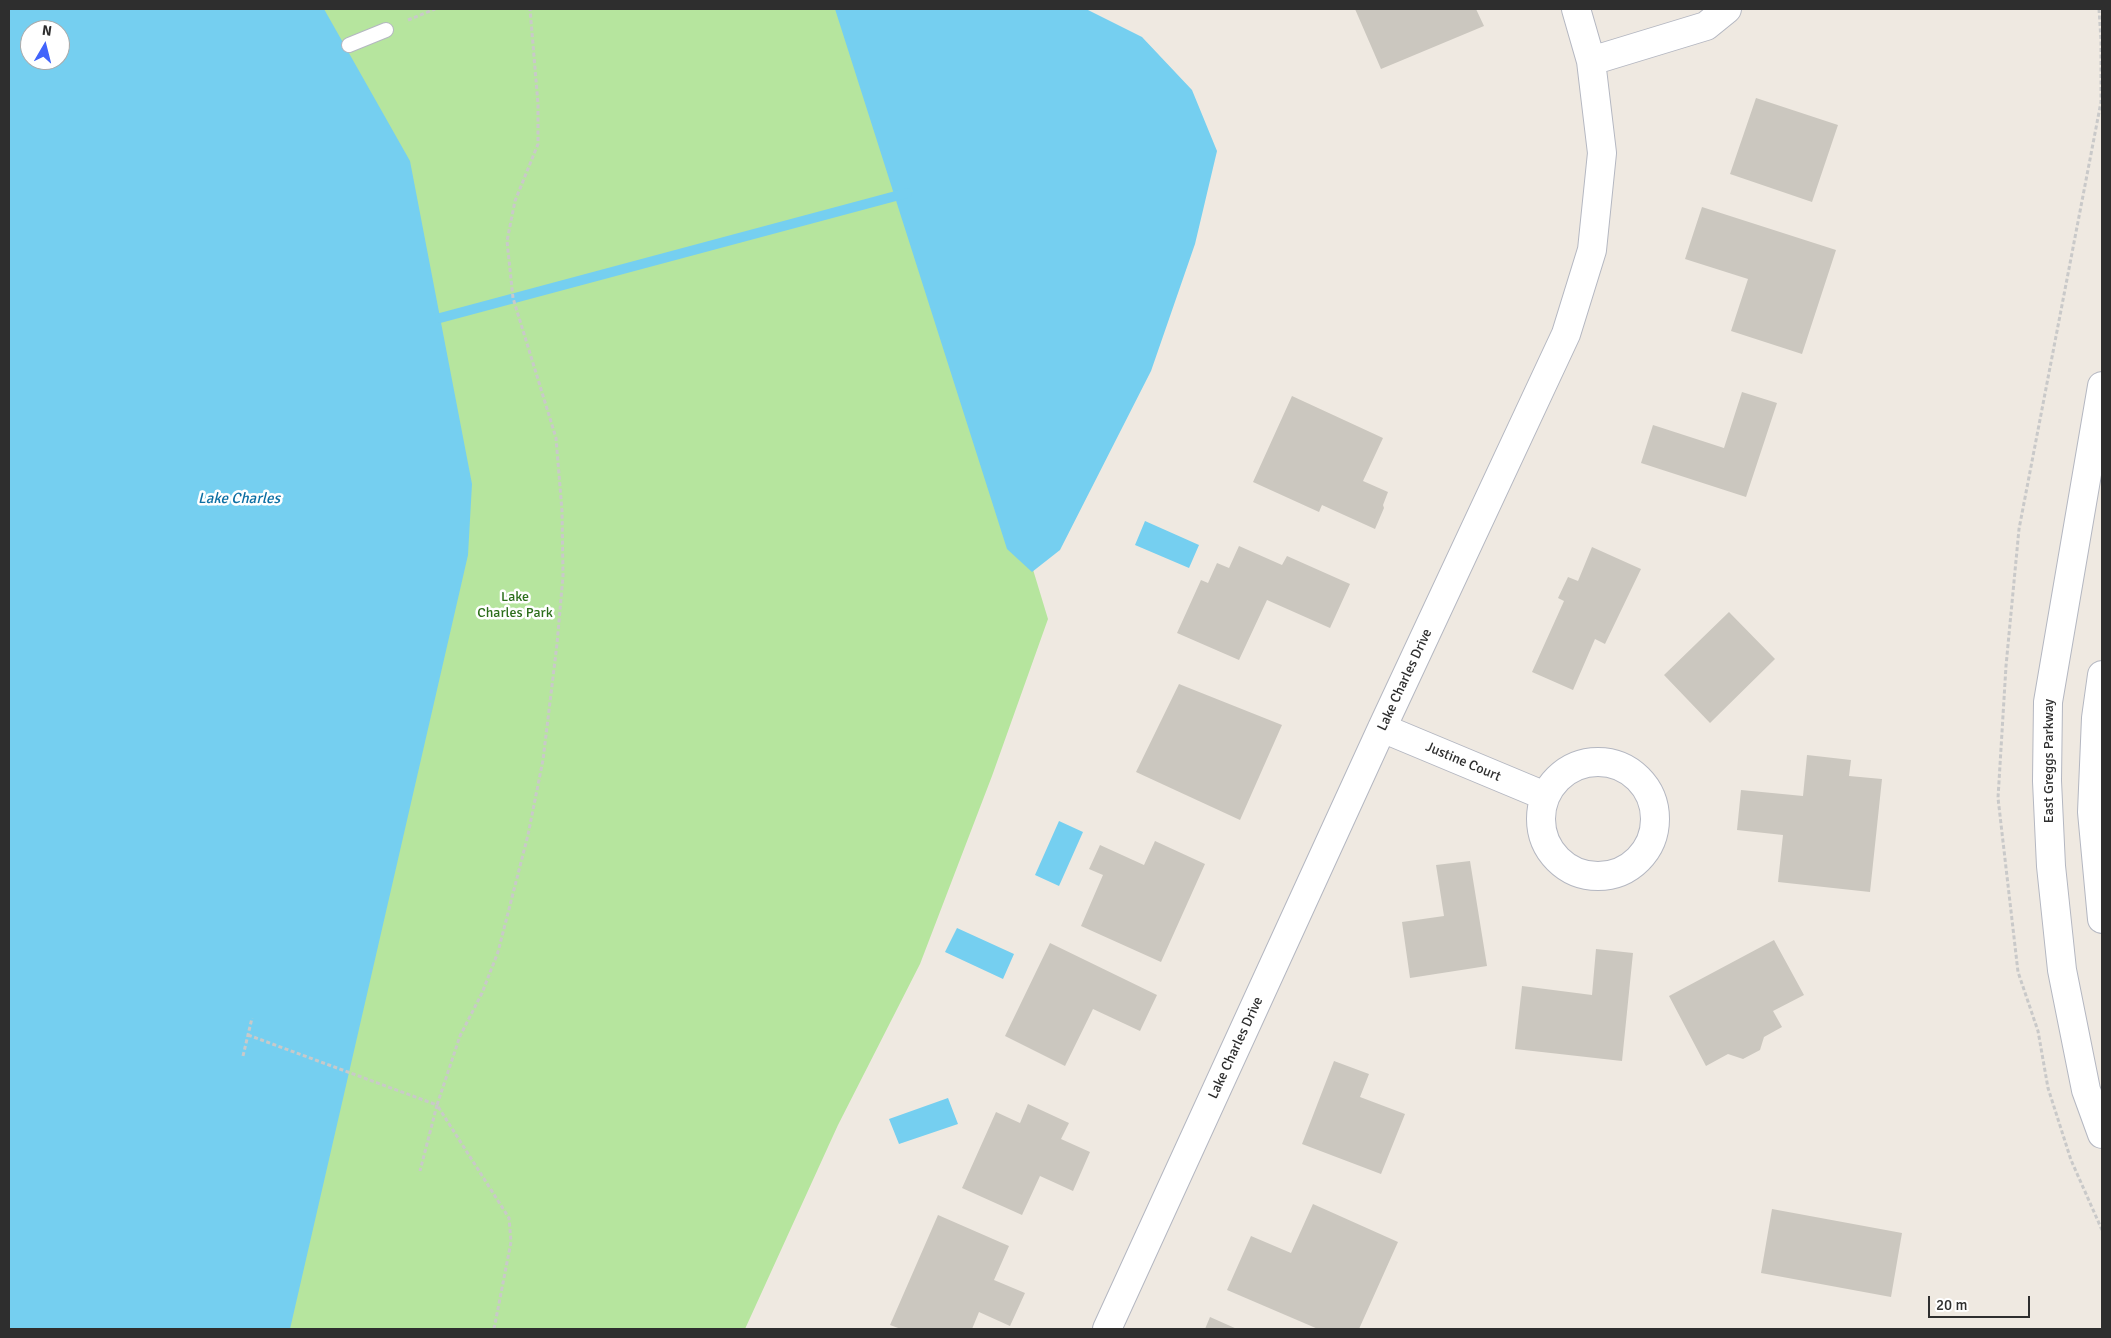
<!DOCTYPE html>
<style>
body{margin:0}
#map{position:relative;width:2111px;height:1338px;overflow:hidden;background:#efe9e1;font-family:Signika,sans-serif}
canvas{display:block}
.frame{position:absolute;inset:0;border:10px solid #2e2e2e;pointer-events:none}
.north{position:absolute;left:20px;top:20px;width:50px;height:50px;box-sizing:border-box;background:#fff;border:1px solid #ababab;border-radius:50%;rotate:8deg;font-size:14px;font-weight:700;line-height:20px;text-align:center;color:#2e2e2e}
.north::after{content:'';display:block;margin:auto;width:18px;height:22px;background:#4264fb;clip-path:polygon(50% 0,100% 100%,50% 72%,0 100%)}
.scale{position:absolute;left:1928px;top:1296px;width:102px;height:22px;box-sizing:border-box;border:2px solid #2e2e2e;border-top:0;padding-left:6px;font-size:15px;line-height:18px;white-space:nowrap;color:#2e2e2e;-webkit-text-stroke:4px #fff;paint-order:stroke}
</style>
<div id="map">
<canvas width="2111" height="1338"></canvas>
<div class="frame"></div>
<div class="north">N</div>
<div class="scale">20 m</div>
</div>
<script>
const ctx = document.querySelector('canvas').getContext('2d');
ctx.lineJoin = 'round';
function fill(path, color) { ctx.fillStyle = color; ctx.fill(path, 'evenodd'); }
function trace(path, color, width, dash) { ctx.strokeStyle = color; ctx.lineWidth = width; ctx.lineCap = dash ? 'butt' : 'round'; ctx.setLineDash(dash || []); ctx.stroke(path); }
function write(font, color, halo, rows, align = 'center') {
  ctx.font = font + ' Signika,sans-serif'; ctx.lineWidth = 5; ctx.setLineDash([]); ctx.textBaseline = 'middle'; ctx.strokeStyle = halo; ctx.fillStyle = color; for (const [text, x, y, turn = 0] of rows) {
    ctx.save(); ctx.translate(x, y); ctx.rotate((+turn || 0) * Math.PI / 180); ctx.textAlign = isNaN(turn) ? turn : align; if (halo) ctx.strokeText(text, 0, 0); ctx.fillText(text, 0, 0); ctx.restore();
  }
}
fill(new Path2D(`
 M9 9H863L1048 619 992 776 920 964 838 1125 745 1329H9ZM30 30H60V60H30Z`), '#b6e59e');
fill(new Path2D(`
 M9 9H324L410 161 472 484 468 555 290 1329H9ZM30 30H60V60H30Z
 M835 9H1086L1142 37 1192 90 1217 151 1195 244 1151 371 1060 550 1032 572 1007 549Z
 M1145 521 1199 545 1189 568 1135 545Z
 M1059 821 1083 832 1059 886 1035 875Z
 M957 928 1014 954 1003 979 945 952Z
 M948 1098 958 1124 899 1144 889 1119Z`), '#75cff0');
trace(new Path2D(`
 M440 318 907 193`), '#75cff0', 10);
fill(new Path2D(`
 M1355 9H1476L1484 26 1381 69Z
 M1756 98 1838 125 1812 202 1730 174Z
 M1702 207 1836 250 1802 354 1731 331 1748 279 1685 259Z
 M1742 392 1777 403 1746 497 1641 463 1653 425 1724 448Z
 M1292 396 1383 438 1363 481 1388 492 1383 505 1384 508 1375 529 1322 505 1319 512 1253 482Z
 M1239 546 1282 565 1287 556 1350 584 1330 628 1267 600 1239 660 1177 633 1201 580 1208 583 1217 563 1229 568Z
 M1592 547 1641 569 1605 644 1595 639 1573 690 1532 672 1564 601 1558 598 1568 577 1578 581Z
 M1729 612 1775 659 1710 723 1664 675Z
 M1179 684 1282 725 1240 820 1136 772Z
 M1807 755 1851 760 1849 776 1882 779 1870 892 1778 882 1783 835 1737 830 1741 790 1803 796Z
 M1155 841 1205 864 1161 962 1081 926 1103 875 1089 869 1100 845 1144 865Z
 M1470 861 1487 966 1410 978 1402 922 1444 916 1436 865Z
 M1774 940 1804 995 1773 1011 1782 1027 1764 1037 1760 1050 1743 1059 1728 1054 1706 1066 1669 996Z
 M1050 943 1157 995 1140 1031 1093 1009 1065 1066 1005 1036Z
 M1596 949 1633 953 1622 1061 1515 1049 1522 986 1592 995Z
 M1334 1061 1369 1074 1360 1097 1405 1114 1381 1174 1302 1144Z
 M1028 1104 1069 1123 1061 1139 1090 1152 1073 1191 1040 1176 1022 1215 962 1188 996 1112 1020 1123Z
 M1313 1204 1398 1242 1359 1329H1318L1227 1290 1251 1236 1291 1253Z
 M1772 1209 1902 1233 1891 1297 1761 1273Z
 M938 1215 1009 1246 994 1280 1025 1293 1010 1326 979 1312 972 1329H901L890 1325Z
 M1210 1317 1237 1329H1205Z`), '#cbc7bf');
const lane = new Path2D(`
 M349 45 386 30`);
const street = new Path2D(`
 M1591 61 1706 26 1727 9
 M2102 386 2048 702 2047 781 2051 866 2062 970 2086 1090 2102 1134
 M2102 675 2096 718 2092 812 2102 919
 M1382 728 1545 796
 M1541 819a57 57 0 1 1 114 0a57 57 0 1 1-114 0Z
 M1107 1329 1382 728 1566 334 1592 250 1602 153 1591 61 1576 9`);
trace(lane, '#b4b7c1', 16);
trace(street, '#b4b7c1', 30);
trace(new Path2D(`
 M2099 9 2101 40V102L2019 529 2006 666 1998 798 2018 972 2038 1031 2048 1088 2071 1160 2102 1230
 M408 20 435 9
 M248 1035 437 1105 420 1171
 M243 1056 252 1018
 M494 1329 511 1242 509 1218 437 1105 460 1036 482 993 498 952 528 835 543 760 557 644 563 576 562 511 556 438 513 298 507 241 515 201 538 144V104L530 9`), '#c9c9c9', 3, [4, 2.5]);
trace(lane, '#fff', 14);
trace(street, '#fff', 28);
write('14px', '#2c6e1b', '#fff', [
 ["Lake",515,597],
 ["Charles Park",515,613]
]);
write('14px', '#2e2e2e', '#fff', [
 ["Lake Charles Drive",1405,680,-65],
 ["East Greggs Parkway",2049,761,-90],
 ["Justine Court",1463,762,23],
 ["Lake Charles Drive",1236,1048,-65]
]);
write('italic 15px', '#0d6fa3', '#fff', [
 ["Lake Charles",239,499]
]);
</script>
